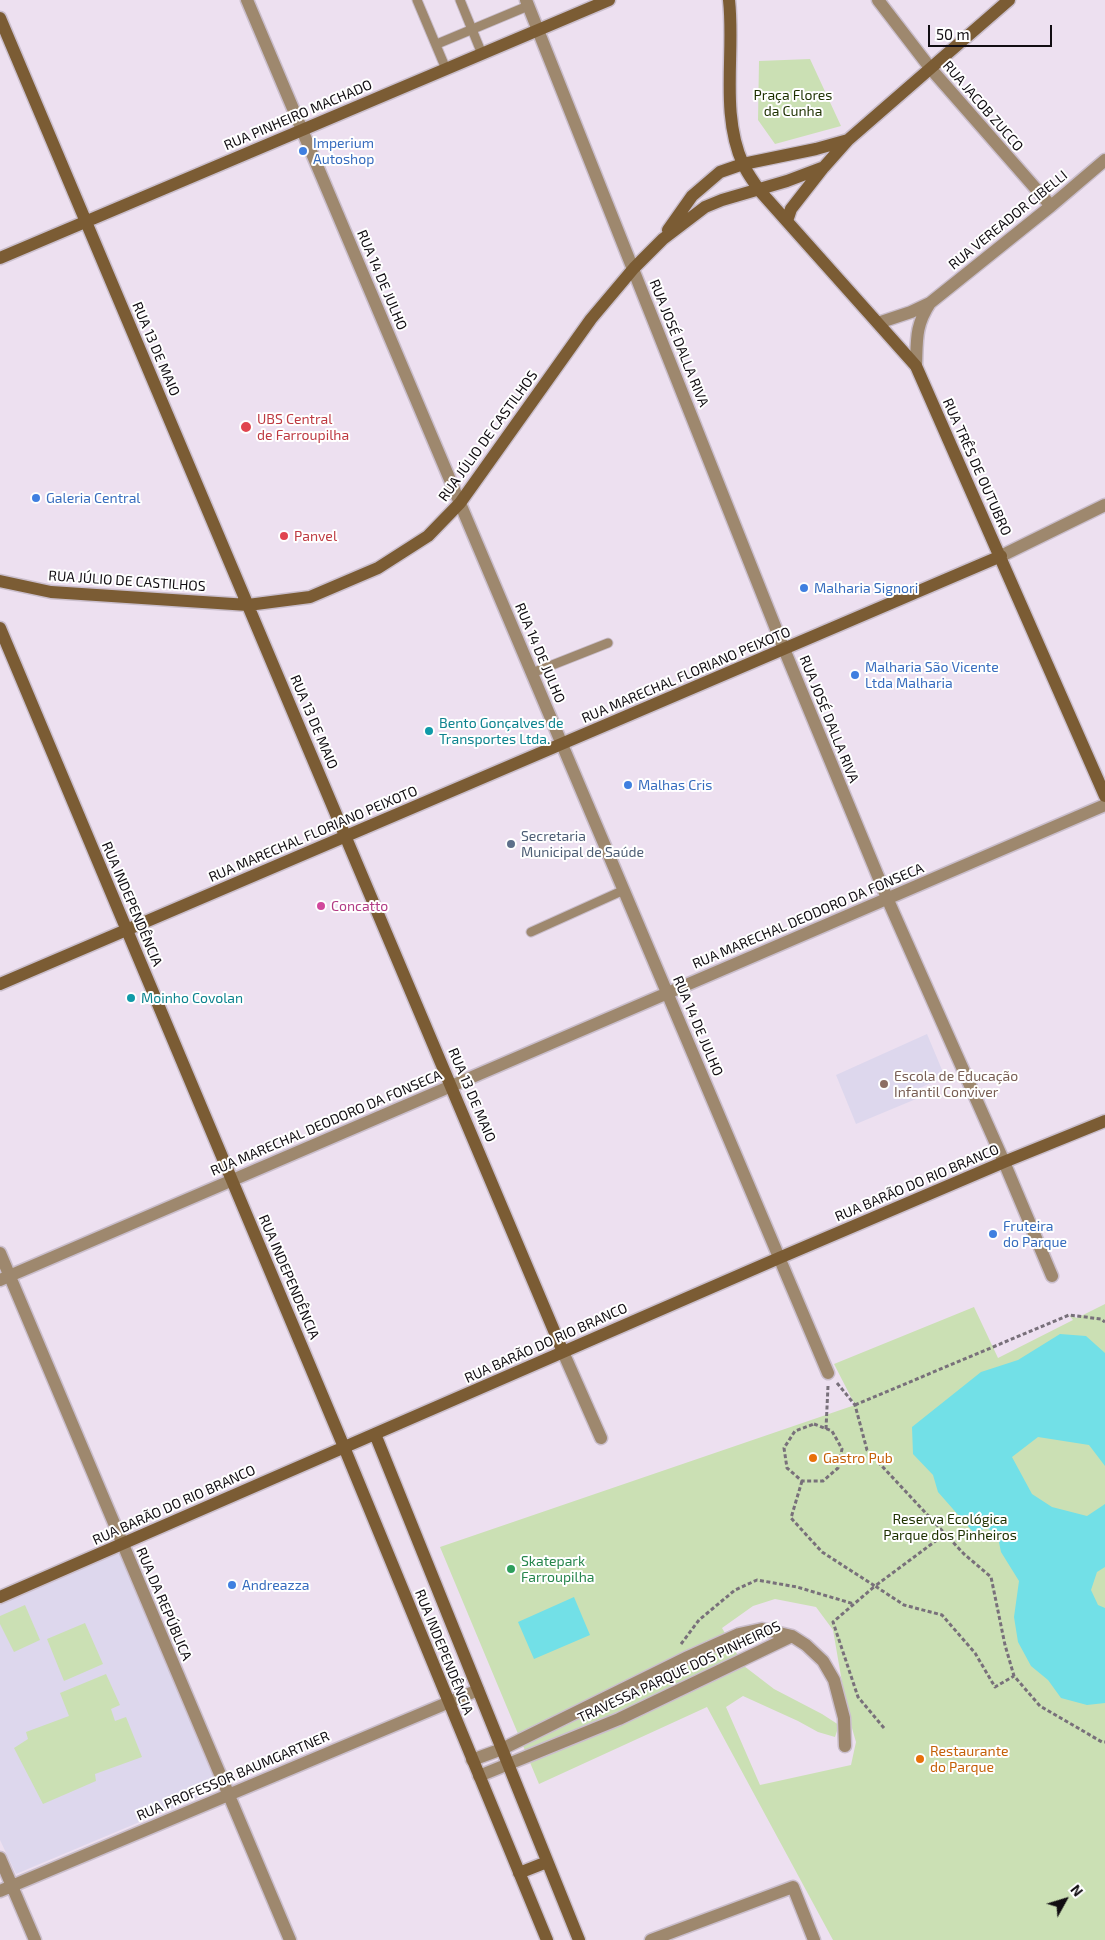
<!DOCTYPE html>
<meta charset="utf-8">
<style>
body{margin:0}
#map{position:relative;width:1105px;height:1940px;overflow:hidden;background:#ede0f0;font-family:"Exo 2",sans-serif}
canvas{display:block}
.north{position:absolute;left:1040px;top:1875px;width:50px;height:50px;-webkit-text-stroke:4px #fff;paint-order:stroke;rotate:51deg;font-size:14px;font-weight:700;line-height:20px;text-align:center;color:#110d12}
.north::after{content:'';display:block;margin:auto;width:18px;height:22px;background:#110d12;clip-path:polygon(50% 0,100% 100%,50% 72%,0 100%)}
.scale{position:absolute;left:928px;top:25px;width:124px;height:22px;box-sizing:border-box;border:2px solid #110d12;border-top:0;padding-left:6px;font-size:15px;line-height:18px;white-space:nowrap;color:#110d12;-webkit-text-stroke:4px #fff;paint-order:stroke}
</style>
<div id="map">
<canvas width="1105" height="1940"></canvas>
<div class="north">N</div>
<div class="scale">50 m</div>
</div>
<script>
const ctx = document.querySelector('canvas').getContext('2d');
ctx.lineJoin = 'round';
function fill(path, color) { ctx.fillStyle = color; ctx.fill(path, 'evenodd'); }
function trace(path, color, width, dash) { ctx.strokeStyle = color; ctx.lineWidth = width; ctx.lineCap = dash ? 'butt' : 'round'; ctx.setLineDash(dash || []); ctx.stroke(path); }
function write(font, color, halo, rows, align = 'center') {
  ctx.font = font + ' "Exo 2",sans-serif'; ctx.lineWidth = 4; ctx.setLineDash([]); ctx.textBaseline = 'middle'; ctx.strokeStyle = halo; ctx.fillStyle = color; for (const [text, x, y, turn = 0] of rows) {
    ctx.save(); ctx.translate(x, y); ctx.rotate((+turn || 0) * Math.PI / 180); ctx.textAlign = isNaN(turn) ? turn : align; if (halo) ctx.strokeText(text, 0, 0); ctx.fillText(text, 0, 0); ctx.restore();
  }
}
fill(new Path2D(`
 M927 1034 945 1077 913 1091 916 1099 856 1124 836 1075Z
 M118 1550 124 1556 218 1789 16 1874 0 1840V1599Z`), '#ddd7ed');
fill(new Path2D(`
 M810 59 841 126 775 144 758 120 759 61Z
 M1105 1304V1940H833L707 1707 539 1784 440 1547 855 1405 834 1364 974 1307 998 1358 1073 1320 1069 1315 1077 1318ZM775 1599 816 1607 833 1630 847 1711 856 1742 851 1765 760 1785 726 1707 743 1696 798 1721 818 1732 835 1737 839 1725 822 1714 774 1689 744 1666 722 1628 753 1606Z
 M25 1605 40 1640 14 1652 0 1624V1616Z
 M85 1623 103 1664 64 1681 47 1639Z
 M106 1674 120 1705 111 1709 115 1721 126 1717 142 1757 95 1774 96 1781 43 1804 14 1748 28 1739 26 1732 69 1716 60 1693Z`), '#cbe0b4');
fill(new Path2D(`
 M1060 1334 1086 1336 1105 1353V1466L1089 1445 1038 1437 1012 1457 1032 1494 1052 1507 1087 1516 1105 1504V1567L1097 1572 1091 1590 1098 1605 1105 1608V1703L1087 1705 1061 1698 1048 1680 1031 1666 1018 1642 1014 1617 1019 1581 1001 1552 997 1533 986 1528 974 1533 938 1492 933 1475 913 1454 912 1427 981 1372 1018 1360Z
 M574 1597 590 1635 534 1659 518 1622Z`), '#72e0e7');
const lane = new Path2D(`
 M417 0 446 69
 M460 0 482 54
 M437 44 528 6
 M532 673 608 643
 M531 932 624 890`);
const street = new Path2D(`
 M247 0 828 1373
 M526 0 784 649 887 898 1004 1162 1052 1276
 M878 0 931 69 1051 206
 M878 323 911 312 930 303 1051 206 1105 160
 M916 366C917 340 915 326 930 303
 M1001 556 1105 505
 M0 1253 290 1940
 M0 1280 1105 805
 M563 1352 601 1438
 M472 1760 502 1749 688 1657 739 1634 762 1629 792 1636 806 1645 823 1661 834 1680 844 1718 845 1746
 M479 1776 619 1719 792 1636
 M0 1858 35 1940
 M0 1891 478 1690
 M651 1940 793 1887 814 1940`);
const secondary = new Path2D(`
 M729 0C735 54 720 113 743 164 747 173 754 182 759 190L916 366 1105 796
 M0 18 563 1352
 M787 221 791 209 823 168
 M668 230 692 196 720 172 743 164 816 149 848 140
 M0 258 609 0
 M0 581 51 592 248 605 310 597 378 568 428 536 460 503 591 319 634 268 663 239 705 207 722 200 787 181 824 167 848 140 1009 0
 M0 628 344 1447 547 1940
 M0 984 1001 556
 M375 1434 579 1940
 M0 1597 779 1258 1004 1162 1105 1121
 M519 1873 547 1862`);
trace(lane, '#cabecc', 11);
trace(street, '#cabecc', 15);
trace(secondary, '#cabecc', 15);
trace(new Path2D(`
 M837 1383 855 1405 867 1450 964 1554 991 1577 1005 1645 1014 1676 1040 1706 1102 1742H1105
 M855 1405 1069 1315 1101 1319 1105 1322
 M814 1424 832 1431 842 1449 838 1468 823 1481H802L787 1468 784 1448 795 1431Z
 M826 1429 828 1386
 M802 1481 791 1518 822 1552 875 1586 945 1534
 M681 1644 699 1620 735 1590 757 1580 797 1587 854 1604
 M884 1728 858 1697 833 1622 875 1586 904 1605 942 1615 975 1653 995 1687 1014 1676`), '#78707a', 3, [4, 2.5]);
trace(lane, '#9e886e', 9);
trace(street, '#9e886e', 12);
trace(secondary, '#7b5c34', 12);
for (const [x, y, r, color] of [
 [303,151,5,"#3f7fe0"],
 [246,427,6,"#e0444e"],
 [36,498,5,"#3f7fe0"],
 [284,536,5,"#e0444e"],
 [804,588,5,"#3f7fe0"],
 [855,675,5,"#3f7fe0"],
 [429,731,5,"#0f9aa8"],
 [628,785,5,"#3f7fe0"],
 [511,844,5,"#5c6f8a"],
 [321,906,5,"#d1479c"],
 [131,998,5,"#0f9aa8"],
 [884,1084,5,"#8d6e63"],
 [993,1234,5,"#3f7fe0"],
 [813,1458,5,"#e8710a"],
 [511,1569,5,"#2e9e5b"],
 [232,1585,5,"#3f7fe0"],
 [920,1759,5,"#e8710a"]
]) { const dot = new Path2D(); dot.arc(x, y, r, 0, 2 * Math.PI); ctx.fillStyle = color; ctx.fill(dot); trace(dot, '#fff', 2); }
write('14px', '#1e3100', '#fff', [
 ["Praça Flores",793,95],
 ["da Cunha",793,111],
 ["Reserva Ecológica",950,1519],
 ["Parque dos Pinheiros",950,1535]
]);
write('14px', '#110d12', '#fff', [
 ["RUA JACOB ZUCCO",983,106,49],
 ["RUA PINHEIRO MACHADO",298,115,-23],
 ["RUA VEREADOR CIBELLI",1008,220,-39],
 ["RUA 14 DE JULHO",382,280,67],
 ["RUA JOSÉ DALLA RIVA",679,343,68],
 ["RUA 13 DE MAIO",156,349,67],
 ["RUA JÚLIO DE CASTILHOS",488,436,-54],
 ["RUA TRÊS DE OUTUBRO",977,467,66],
 ["RUA JÚLIO DE CASTILHOS",127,581,4],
 ["RUA 14 DE JULHO",540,653,67],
 ["RUA MARECHAL FLORIANO PEIXOTO",686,675,-23],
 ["RUA JOSÉ DALLA RIVA",829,719,68],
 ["RUA 13 DE MAIO",314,722,67],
 ["RUA MARECHAL FLORIANO PEIXOTO",313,834,-23],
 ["RUA INDEPENDÊNCIA",132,904,67],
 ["RUA MARECHAL DEODORO DA FONSECA",808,916,-23],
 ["RUA 14 DE JULHO",698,1026,67],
 ["RUA 13 DE MAIO",472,1095,67],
 ["RUA MARECHAL DEODORO DA FONSECA",326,1123,-23],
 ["RUA BARÃO DO RIO BRANCO",917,1183,-23],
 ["RUA INDEPENDÊNCIA",289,1277,67],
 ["RUA BARÃO DO RIO BRANCO",546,1343,-24],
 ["RUA BARÃO DO RIO BRANCO",174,1505,-24],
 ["RUA DA REPÚBLICA",164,1604,67],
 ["RUA INDEPENDÊNCIA",444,1652,68],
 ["TRAVESSA PARQUE DOS PINHEIROS",679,1672,-25],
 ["RUA PROFESSOR BAUMGARTNER",233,1776,-23]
]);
write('14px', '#366cbe', '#fff', [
 ["Imperium",313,143],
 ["Autoshop",313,159],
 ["Galeria Central",46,498],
 ["Malharia Signori",814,588],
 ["Malharia São Vicente",865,667],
 ["Ltda Malharia",865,683],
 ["Malhas Cris",638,785],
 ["Fruteira",1003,1226],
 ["do Parque",1003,1242],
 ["Andreazza",242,1585]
], 'left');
write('14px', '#be3a42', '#fff', [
 ["UBS Central",257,419],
 ["de Farroupilha",257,435],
 ["Panvel",294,536]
], 'left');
write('14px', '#0d838f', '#fff', [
 ["Bento Gonçalves de",439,723],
 ["Transportes Ltda.",439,739],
 ["Moinho Covolan",141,998]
], 'left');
write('14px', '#4e5e75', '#fff', [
 ["Secretaria",521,836],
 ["Municipal de Saúde",521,852]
], 'left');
write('14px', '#b23c85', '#fff', [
 ["Concatto",331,906]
], 'left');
write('14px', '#785e54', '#fff', [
 ["Escola de Educação",894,1076],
 ["Infantil Conviver",894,1092]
], 'left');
write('14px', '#c56008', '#fff', [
 ["Gastro Pub",823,1458],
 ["Restaurante",930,1751],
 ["do Parque",930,1767]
], 'left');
write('14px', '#27864d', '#fff', [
 ["Skatepark",521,1561],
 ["Farroupilha",521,1577]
], 'left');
</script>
